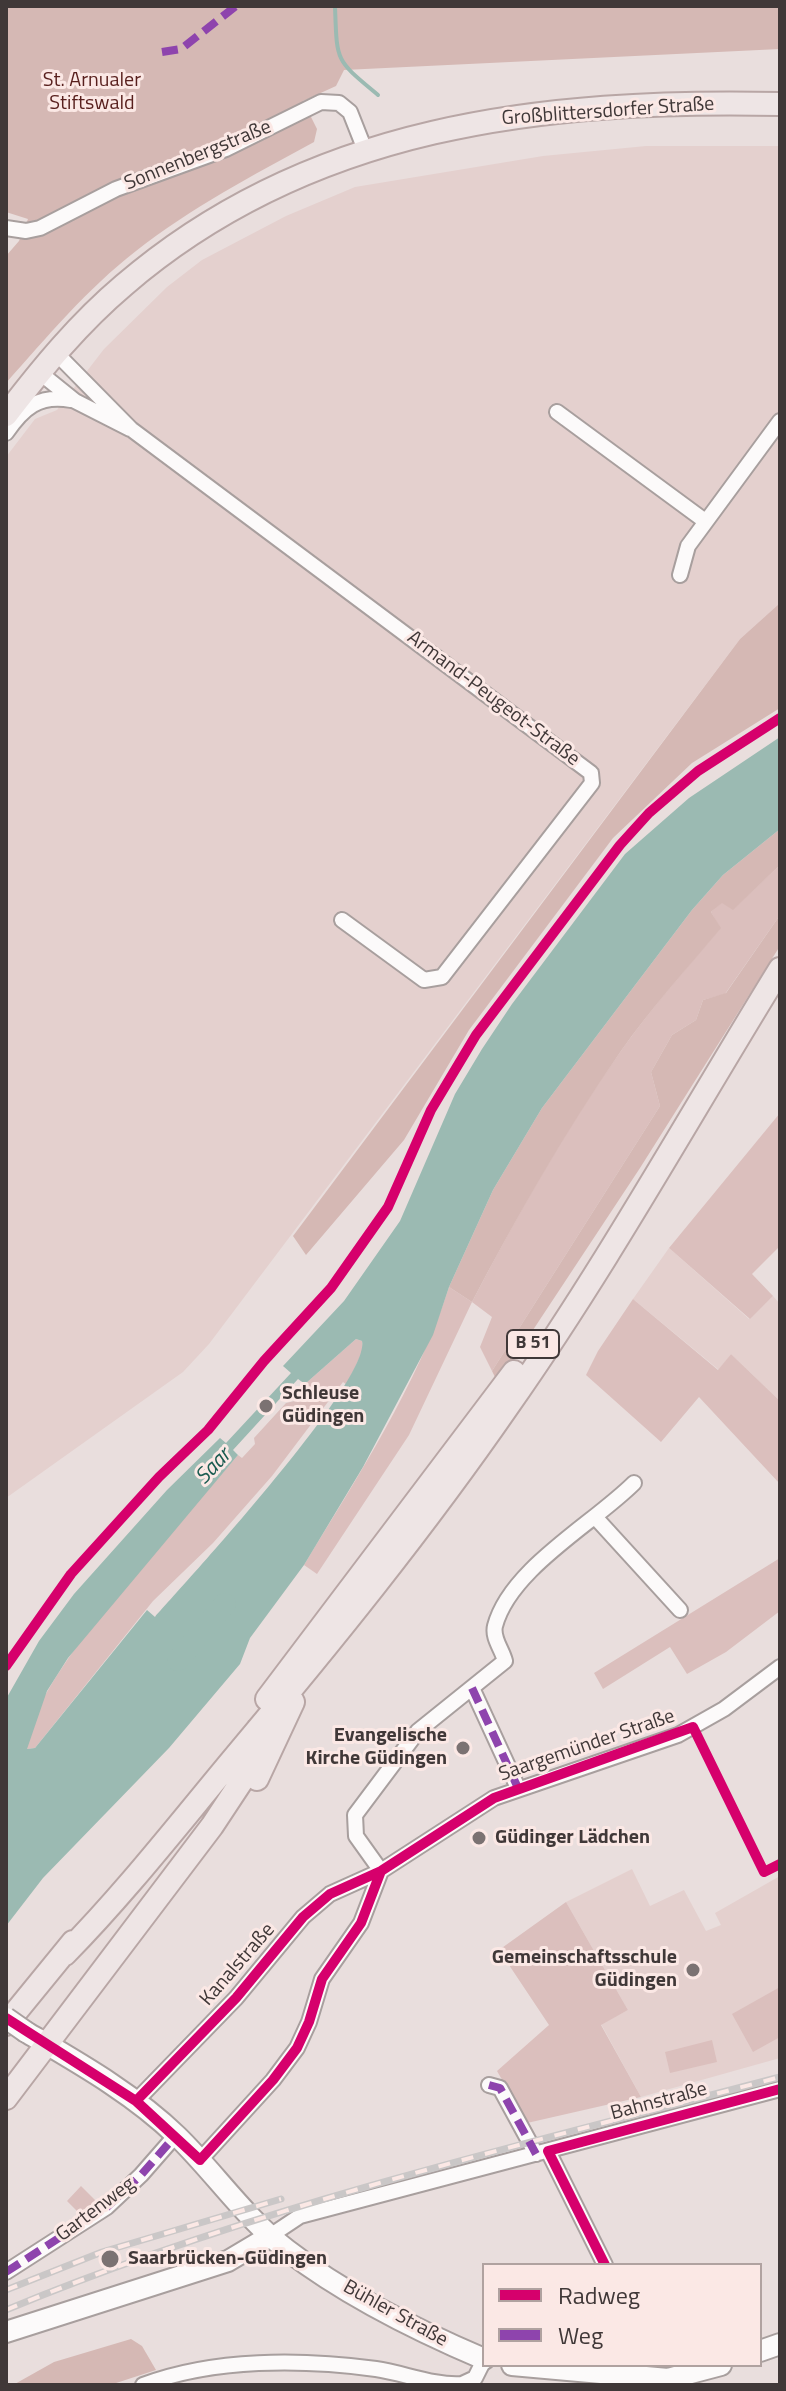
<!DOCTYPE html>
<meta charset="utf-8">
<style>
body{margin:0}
#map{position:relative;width:786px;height:2391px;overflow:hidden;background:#e9dedd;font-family:"Titillium Web",sans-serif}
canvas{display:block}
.frame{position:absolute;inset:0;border:8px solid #403838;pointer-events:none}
.legend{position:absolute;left:482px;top:2263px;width:280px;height:104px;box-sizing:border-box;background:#fbe8e5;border:2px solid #b0a2a0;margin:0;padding:10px 14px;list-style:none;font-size:24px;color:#403838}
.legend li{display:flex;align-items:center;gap:16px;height:40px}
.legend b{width:40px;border:2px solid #b0a2a0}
</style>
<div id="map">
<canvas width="786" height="2391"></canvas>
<div class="frame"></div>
<ul class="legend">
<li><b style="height:10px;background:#d6006c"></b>Radweg</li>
<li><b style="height:10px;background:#8e44ad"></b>Weg</li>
</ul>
</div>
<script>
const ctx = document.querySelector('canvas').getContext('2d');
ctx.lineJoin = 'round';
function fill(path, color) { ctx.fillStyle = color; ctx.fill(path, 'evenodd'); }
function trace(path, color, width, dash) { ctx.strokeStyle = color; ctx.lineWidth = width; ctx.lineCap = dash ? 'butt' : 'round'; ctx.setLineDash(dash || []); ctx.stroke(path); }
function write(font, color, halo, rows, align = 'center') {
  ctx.font = font + ' "Titillium Web",sans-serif'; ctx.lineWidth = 6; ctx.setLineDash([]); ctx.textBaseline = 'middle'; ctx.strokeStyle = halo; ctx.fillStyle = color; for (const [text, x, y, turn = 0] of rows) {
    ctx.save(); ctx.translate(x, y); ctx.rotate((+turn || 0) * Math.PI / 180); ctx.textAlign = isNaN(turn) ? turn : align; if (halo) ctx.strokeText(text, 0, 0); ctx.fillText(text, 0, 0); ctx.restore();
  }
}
fill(new Path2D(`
 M646 146H780V603L740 639 209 1344 183 1372 6 1498V457L35 419 57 410 104 349 167 287 202 260 286 216 355 187 543 156Z
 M669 1248 749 1319 773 1296 780 1304V1401L731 1354 719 1370 633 1299Z
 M632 1869 650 1906 684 1890 706 1931 721 1925 715 1913 780 1876V2058L641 2097 601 2024 628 2010 566 1902Z`), '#e4d0ce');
fill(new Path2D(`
 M780 865V915L725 994 703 1000 696 1020 672 1035 651 1072 660 1106 492 1371 480 1347 492 1317 472 1302 409 1435 317 1574 304 1565C358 1476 417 1386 449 1287L472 1302C518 1214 566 1128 623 1048 653 1006 687 968 720 928L711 912 722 902 733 909Z
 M780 1113V1246L752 1274 773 1296 750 1319 669 1248Z
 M633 1299 718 1370 731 1354 780 1401V1484L699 1397 661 1442 586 1375 598 1351Z
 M356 1339 362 1341 363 1350 347 1385 343 1382 272 1476 213 1543 153 1601 35 1748 27 1749C24 1684 192 1509 238 1455L242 1458 255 1444 254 1438 286 1403 316 1396 305 1384Z
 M780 1558V1611L726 1652 687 1674 670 1647 603 1689 594 1673Z
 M566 1902 628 2010 601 2025 641 2097 527 2123 497 2071 549 2025 499 1950Z
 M780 1987V2037L753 2052 732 2014Z
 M712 2040 717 2062 670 2073 665 2052Z
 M81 2186 101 2206 82 2216 67 2201Z`), '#dbbfbd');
fill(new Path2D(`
 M6 6H780V49L344 70 336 86 303 101 317 129 314 142C253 175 191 208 136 251 87 289 47 337 6 383V256L19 241 28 219 6 212Z
 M780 603V708L692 763 613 838 469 1030 404 1140 306 1255 293 1236 740 639Z
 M780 829V865L733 910 722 903 711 912 721 928C687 969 651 1008 621 1051 565 1132 517 1216 472 1302L449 1287 493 1190 542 1108 692 910 723 875Z
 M780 915V946L640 1168 498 1383 492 1371 660 1106 651 1072 672 1035 696 1020 703 1000 726 993Z
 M131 2339 142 2346 156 2370 110 2385H13L54 2362Z`), '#d5b8b4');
fill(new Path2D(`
 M780 737V829L723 875 692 910 542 1108 493 1190 449 1287 433 1335 363 1467 304 1565 250 1638 240 1664 169 1748 43 1878 6 1926V1699L39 1641 74 1594 167 1490 220 1438 226 1443 291 1373 283 1366 344 1301 400 1221 455 1094 482 1049 512 1004 625 854 689 798ZM356 1339 362 1341C371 1380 189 1579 155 1617L147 1610 35 1748 27 1749 47 1691 68 1658 238 1455 233 1450 298 1379 305 1384Z`), '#9bbab2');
trace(new Path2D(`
 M335 6C337 63 335 59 378 95`), '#9bbab2', 4);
trace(new Path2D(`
 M178 1660 225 1604`), '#9bbab2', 22);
const street = new Path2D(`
 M6 228 26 231 40 228 116 189 226 149 321 102 339 103 350 112 365 150
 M56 353 131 429 591 773 592 783 442 977 424 980 342 920
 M39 372 75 401 130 429
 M557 412 705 521
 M6 433C23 408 39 394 71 400
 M680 575 688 546 780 421
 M596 1518 680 1610
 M472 1688 518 1788
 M381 1871 356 1836 355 1815 418 1731 505 1661C502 1649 492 1638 495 1626 510 1569 593 1524 634 1483
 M489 2085 500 2088 536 2154
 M136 2101 236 1998 303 1917 330 1894 381 1871 494 1798 678 1735 724 1709 780 1667
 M548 2151 605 2265
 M200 2160 273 2080 297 2048 309 2022 322 1979 361 1923 381 1871
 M270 2236 300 2216 780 2089
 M6 2272 107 2207 141 2175 176 2135
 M143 2385C214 2358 302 2359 376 2369 404 2373 434 2386 462 2384L475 2378 484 2360`);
const secondary = new Path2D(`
 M26 2032C77 2062 134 2094 177 2136 215 2173 244 2217 287 2250 344 2294 418 2331 484 2359
 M6 2332 228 2261 270 2236
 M760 2351 780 2344
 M512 2365 668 2379 721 2365`);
const primary = new Path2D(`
 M6 415C42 368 79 323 124 285 310 125 544 99 780 104
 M267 1699 514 1372
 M257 1779 293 1702
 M65 1954C125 1893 178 1825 233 1759 329 1645 423 1529 508 1406 607 1265 690 1115 780 969
 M6 2024 73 1942
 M6 2098 212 1826 247 1773 255 1756 258 1729`);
trace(street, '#a89f9e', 18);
trace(secondary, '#a89f9e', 24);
trace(primary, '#b8a6a5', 26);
trace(street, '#fcfafa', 14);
trace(secondary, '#fcfafa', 20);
trace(primary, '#eee5e5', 22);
const rail = new Path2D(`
 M6 2290 102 2252 281 2199
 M6 2310C256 2206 519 2146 780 2077`);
trace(rail, '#cac7c7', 7);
trace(rail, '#fbe8e5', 4, [12]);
const secondaryBridge = new Path2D(`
 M6 2018 26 2032`);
trace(secondaryBridge, '#a89f9e', 24, []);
trace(secondaryBridge, '#fcfafa', 20);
trace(new Path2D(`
 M162 52 181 49 236 6
 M472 1688 518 1788
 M489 2085 500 2088 536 2154
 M6 2272 107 2207 141 2175 176 2135`), '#8e44ad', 8, [16, 8]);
trace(new Path2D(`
 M6 1666 71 1574 159 1477 208 1430 264 1361 331 1288 388 1207 431 1110 476 1035 620 845 649 813 698 771 780 718
 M6 2018 136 2101 200 2160 273 2080 297 2048 309 2022 322 1979 361 1923 381 1871
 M136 2101 236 1998 303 1917 330 1894 381 1871 494 1798 693 1727 764 1872 780 1864
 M605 2265 548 2151 780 2089`), '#d6006c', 10);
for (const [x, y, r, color] of [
 [266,1406,8,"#7b7272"],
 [463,1748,8,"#7b7272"],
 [479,1838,8,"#7b7272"],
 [693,1970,8,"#7b7272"],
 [110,2259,10,"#7b7272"]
]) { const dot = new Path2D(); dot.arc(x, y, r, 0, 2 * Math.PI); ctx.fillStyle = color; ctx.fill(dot); trace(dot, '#fbe8e5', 3); }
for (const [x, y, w] of [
 [533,1344,52]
]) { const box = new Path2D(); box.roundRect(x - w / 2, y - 14, w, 28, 6); ctx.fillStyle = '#fbe8e5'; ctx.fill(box); trace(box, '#403838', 2); }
write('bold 18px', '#403838', null, [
 ["B 51",533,1344]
]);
write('20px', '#581f1d', '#fbe8e5', [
 ["St. Arnualer",92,81],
 ["Stiftswald",92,104]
]);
write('20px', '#403838', '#fbe8e5', [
 ["Großblittersdorfer Straße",608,112,-4],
 ["Sonnenbergstraße",198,156,-22],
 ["Armand-Peugeot-Straße",493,699,37],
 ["Saargemünder Straße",587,1746,-19],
 ["Kanalstraße",238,1965,-49],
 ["Bahnstraße",659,2102,-15],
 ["Gartenweg",96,2210,-37],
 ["Bühler Straße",395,2314,29]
]);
write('bold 20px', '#403838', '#fbe8e5', [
 ["Schleuse",282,1394],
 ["Güdingen",282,1417],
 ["Evangelische",447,1736,"right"],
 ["Kirche Güdingen",447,1759,"right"],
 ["Güdinger Lädchen",495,1838],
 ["Gemeinschaftsschule",677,1958,"right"],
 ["Güdingen",677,1981,"right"],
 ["Saarbrücken-Güdingen",128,2259]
], 'left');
write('italic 22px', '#1a5b50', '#fbe8e5', [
 ["Saar",214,1467,-47]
]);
</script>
